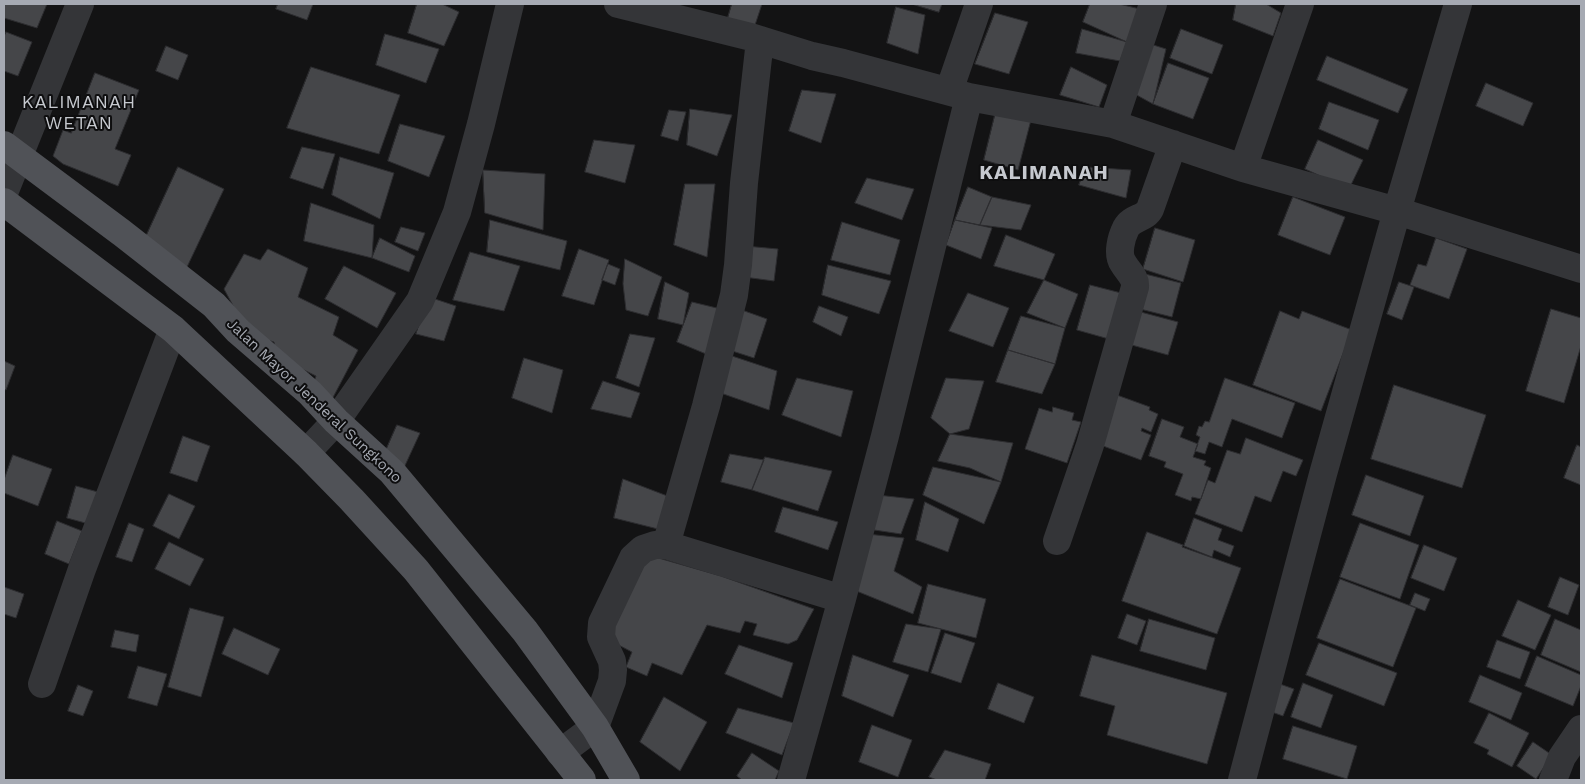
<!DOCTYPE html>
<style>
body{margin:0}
#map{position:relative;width:1585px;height:784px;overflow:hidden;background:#131314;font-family:"Work Sans",sans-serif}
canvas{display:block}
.frame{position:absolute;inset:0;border:5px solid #a6aab3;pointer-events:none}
</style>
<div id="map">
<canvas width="1585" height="784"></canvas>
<div class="frame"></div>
</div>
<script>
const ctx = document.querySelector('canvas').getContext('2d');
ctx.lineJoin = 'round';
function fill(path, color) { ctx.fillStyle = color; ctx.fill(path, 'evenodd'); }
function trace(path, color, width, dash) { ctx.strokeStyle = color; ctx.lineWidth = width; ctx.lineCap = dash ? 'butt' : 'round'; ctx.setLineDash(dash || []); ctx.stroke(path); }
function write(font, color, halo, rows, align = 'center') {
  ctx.font = font + ' "Work Sans",sans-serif'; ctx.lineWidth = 4; ctx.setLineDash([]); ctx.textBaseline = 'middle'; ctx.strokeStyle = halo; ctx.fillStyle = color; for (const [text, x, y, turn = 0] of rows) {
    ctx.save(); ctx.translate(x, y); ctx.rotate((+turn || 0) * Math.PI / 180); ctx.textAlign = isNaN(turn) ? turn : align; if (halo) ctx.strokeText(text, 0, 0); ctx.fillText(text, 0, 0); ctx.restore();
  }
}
const building = new Path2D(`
 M4 4H47L37 28 4 18Z
 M278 4H313L307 20 276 9Z
 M417 4H442L459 12 444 46 408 33Z
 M732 4H762L751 37 726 24Z
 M912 4H942L939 12Z
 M1090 4H1119L1140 9 1127 42 1083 22Z
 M1236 4H1266L1281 13 1273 36 1233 20Z
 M896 7 925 15 918 54 887 43Z
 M995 13 1028 22 1009 74 975 64Z
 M1082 29 1127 42 1120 61 1076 53Z
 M1181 29 1223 45 1212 74 1170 58Z
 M6 32 32 42 18 76 4 71V37Z
 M385 34 439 49 426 83 376 65Z
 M1147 43 1166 49 1153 104 1133 93Z
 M166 46 188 55 178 80 156 71Z
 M1327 56 1408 89 1398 113 1317 80Z
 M1168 63 1209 78 1193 119 1153 104Z
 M311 67 400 95 379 154 287 128Z
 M1071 67 1107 85 1099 107 1060 95Z
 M95 73 139 90 115 149 131 155 118 186 63 164 53 156 63 130 71 133Z
 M1486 83 1533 103 1523 126 1476 106Z
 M802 90 836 94 821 143 789 131Z
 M1329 102 1379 120 1368 150 1319 129Z
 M690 109 732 115 717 156 687 145Z
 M669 110 686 112 678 141 661 136Z
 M996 111 1032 116 1018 170 984 160Z
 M400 124 445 136 429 177 388 161Z
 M594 140 635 145 625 183 585 172Z
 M1318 140 1363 160 1349 189 1305 169Z
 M302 147 335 154 323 189 290 178Z
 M340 157 394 173 380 219 332 195Z
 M178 167 224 189 187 267 143 243Z
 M1086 167 1131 170 1126 198 1079 185Z
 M483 170 545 174 543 230 485 213Z
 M867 178 914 189 902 220 855 203Z
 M685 184H715L707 257 674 245Z
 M968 187 992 197 980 225 955 220Z
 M992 197 1031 205 1021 230 980 225Z
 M1293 197 1345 217 1330 255 1278 235Z
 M311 203 374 225 372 258 304 241Z
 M490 220 567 241 560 270 487 252Z
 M955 220 992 228 981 259 946 245Z
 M842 222 900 240 890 275 831 260Z
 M401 227 425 233 418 251 395 242Z
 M1155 228 1195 240 1183 282 1143 269Z
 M1006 235 1055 254 1044 280 994 266Z
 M380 238 415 256 409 272 372 258Z
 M1436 238 1467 249 1449 299 1410 285 1418 264 1426 266Z
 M745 246 778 249 774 281 744 277Z
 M268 249 308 268 298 297 339 317 333 335 358 350 329 405 310 393 316 376 276 356 274 342 238 331 243 324 224 289 244 254 260 260Z
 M579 249 609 260 594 305 562 296Z
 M470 252 520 266 504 311 453 300Z
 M625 259 662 277 648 316 626 310 623 284Z
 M608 264 620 269 615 285 602 280Z
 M828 265 891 281 879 314 822 295Z
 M344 266 396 293 377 328 325 299Z
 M1145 274 1181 283 1172 317 1136 308Z
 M1044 280 1078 294 1065 328 1027 313Z
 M665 282 689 293 683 325 658 319Z
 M1399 282 1414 287 1402 320 1387 314Z
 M1090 285 1129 295 1116 341 1077 330Z
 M968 293 1009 308 993 347 949 331Z
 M429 297 456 306 444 341 416 334Z
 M692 302 725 310 711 356 677 342Z
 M819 306 848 317 841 336 813 322Z
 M739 309 767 319 754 358 726 349Z
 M1551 309 1581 318V346L1564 403 1526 391Z
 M1137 311 1178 322 1168 355 1128 344Z
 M1280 311 1299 319 1302 311 1352 330 1321 411 1253 385Z
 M1021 316 1065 328 1055 364 1008 350Z
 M630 334 655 338 639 387 616 378Z
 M1008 350 1055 364 1042 394 996 382Z
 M726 354 777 371 769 410 715 391Z
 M524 358 563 370 552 413 512 398Z
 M4 361 15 366 6 390 4 389Z
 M797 378 853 391 841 437 782 415Z
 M946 378 984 381 969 429 950 434 931 418Z
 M1225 378 1295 403 1282 438 1232 419 1222 447 1209 442 1205 454 1195 451 1200 437 1196 435 1199 426 1202 427 1205 421 1209 422Z
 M603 381 640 393 631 418 591 409Z
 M1394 385 1486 415 1462 488 1371 459Z
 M1114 394 1150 407 1149 410 1158 414 1151 432 1142 428 1141 431 1151 435 1141 460 1095 443Z
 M1053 407 1074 413 1072 420 1081 422 1067 463 1025 449 1039 408 1052 412Z
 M1162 419 1184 427 1180 437 1198 444 1193 457 1206 461 1204 465 1211 468 1201 499 1192 497 1191 501 1175 495 1183 474 1164 467 1166 462 1149 456Z
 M397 425 420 433 402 472 383 457Z
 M950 434 1013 443 1001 482 970 468 938 461Z
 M183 436 210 446 197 482 170 473Z
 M1246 438 1303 460 1296 476 1283 471 1271 502 1255 496 1242 532 1195 514 1208 480 1215 483 1227 450 1240 454Z
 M1577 445 1581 447V485L1564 478Z
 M730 454 764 460 752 490 721 482Z
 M13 455 52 469 38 506 4 493V480Z
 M765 457 832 471 818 511 752 490Z
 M933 467 1001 482 984 524 923 495Z
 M1366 475 1424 496 1410 536 1352 515Z
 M623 479 670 497 658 529 614 518Z
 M76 486 98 492 89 524 67 518Z
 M169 494 195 506 179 539 153 526Z
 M877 495 914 499 901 534 861 528Z
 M925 502 959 519 948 552 916 540Z
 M783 507 838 522 828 550 775 532Z
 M1194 518 1222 529 1218 540 1234 546 1230 557 1214 550 1212 557 1184 546Z
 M57 521 82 531 69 564 45 554Z
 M129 523 144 529 132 562 116 557Z
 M1360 523 1419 545 1400 599 1340 577Z
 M1147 532 1183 545 1182 547 1241 568 1217 634 1122 601Z
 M867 534 904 538 894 571 922 587 913 614 854 590Z
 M169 542 204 559 190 586 155 569Z
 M1424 545 1457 558 1444 591 1411 578Z
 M648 555 721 576 814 609 797 640 788 644 753 635 757 624 745 621 740 633 707 625 682 675 652 663 647 676 626 667 632 652 607 639Z
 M1560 577 1579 585 1568 615 1548 607Z
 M1340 579 1416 608 1393 667 1317 638Z
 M928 584 986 599 976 638 918 623Z
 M4 587 24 594 16 618 4 614Z
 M1415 593 1430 599 1425 611 1410 605Z
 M1518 600 1551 615 1535 650 1502 636Z
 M190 608 224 617 201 697 168 687Z
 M1127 614 1146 621 1137 645 1118 638Z
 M1149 619 1215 638 1206 670 1140 651Z
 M1555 619 1581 630V672L1541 655Z
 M906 624 941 629 928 672 893 662Z
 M234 628 280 649 268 675 222 654Z
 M115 630 139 635 136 652 111 647Z
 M945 633 975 643 961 683 931 673Z
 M1497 640 1530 652 1520 679 1487 667Z
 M1319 643 1397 673 1384 706 1306 675Z
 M739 645 793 663 782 698 725 674Z
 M853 655 909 675 893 717 842 696Z
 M1092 655 1227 693 1207 764 1107 735 1115 706 1080 696Z
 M1537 656 1581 675V686L1573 706 1525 686Z
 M138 666 167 674 157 706 128 698Z
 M1480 675 1522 693 1511 720 1469 702Z
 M998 683 1034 697 1024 723 988 709Z
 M1277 683 1294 689 1283 716 1266 710Z
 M1303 683 1333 695 1321 728 1291 717Z
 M78 685 93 691 83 716 68 711Z
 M664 697 707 722 680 771 640 742Z
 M738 708 794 723 782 755 726 733Z
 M1489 713 1529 733 1512 767 1487 754 1489 750 1474 743Z
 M872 725 912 740 898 777 859 762Z
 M1293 726 1357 746 1347 779 1283 759Z
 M1533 742 1552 755 1536 779 1517 766Z
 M945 750 991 764 985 780H937L929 777Z
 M752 753 779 771 775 780H742L737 776Z`);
fill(building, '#454649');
trace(building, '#2d2d30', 1);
trace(new Path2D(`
 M618 4 751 37 812 56 843 63 969 97 1113 124 1243 168 1397 211 1581 269
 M949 91 979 4
 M1113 124 1153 4
 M1243 168 1300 4
 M4 193 80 4
 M306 453 336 421 420 301 457 212 481 124 510 4
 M1057 541 1090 445 1135 287C1136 277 1128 272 1123 263 1117 254 1121 238 1126 228 1132 217 1145 219 1150 209L1173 144
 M666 545 706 406 734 295 738 265 744 183 760 40
 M42 684 82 569 173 329
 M560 753 595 727 612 681 613 670 612 661 601 637 602 623 633 558 643 549 655 545H666L842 599
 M791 780 842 599 885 436 969 97
 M1242 780 1323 474 1397 211 1458 4
 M1553 780 1562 757 1581 729`), '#343538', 28);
trace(new Path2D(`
 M4 145 122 233 214 305 238 331 310 393 336 421 392 472 525 631 595 727 626 780
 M4 202 173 329 306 453 352 500 416 570 582 780`), '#505257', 28);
write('15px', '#a6aab3', '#0e0e0f', [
 ["Jalan Mayor Jenderal Sungkono",314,401,43]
]);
ctx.letterSpacing = '1px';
write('18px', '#c6c9cf', '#0e0e0f', [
 ["KALIMANAH",79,103],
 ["WETAN",79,124]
]);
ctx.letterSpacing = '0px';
ctx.letterSpacing = '1px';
write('bold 20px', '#c6c9cf', '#0e0e0f', [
 ["KALIMANAH",1044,173]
]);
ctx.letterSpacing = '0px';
</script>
